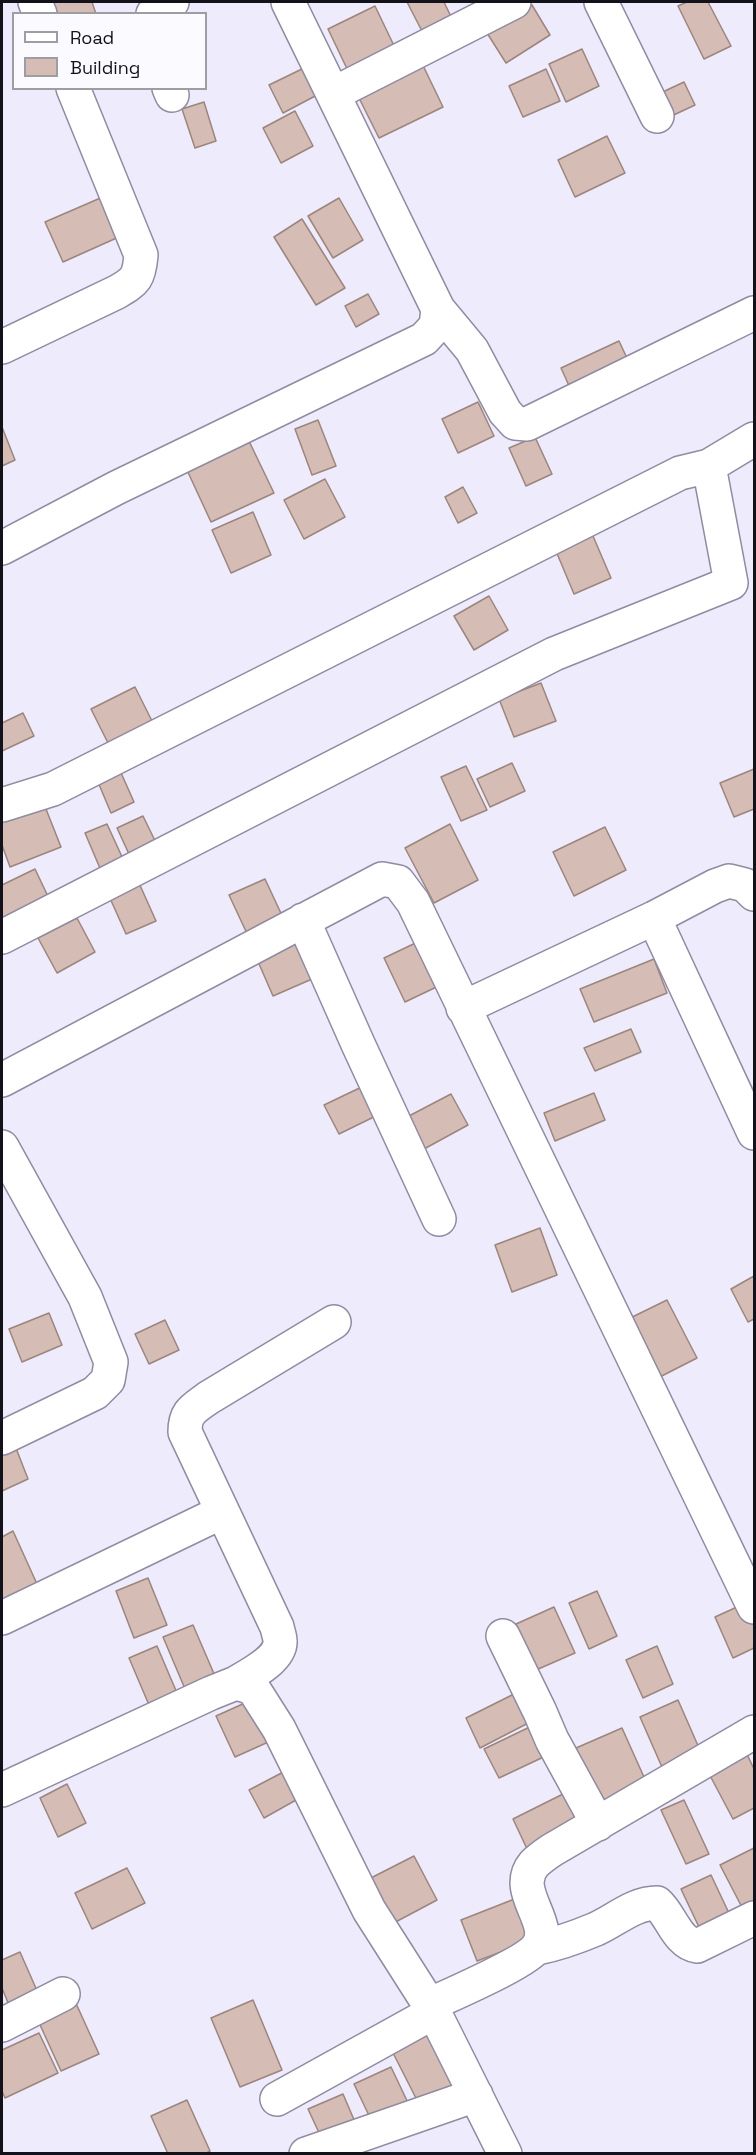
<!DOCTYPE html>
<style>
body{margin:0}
#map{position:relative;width:756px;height:2155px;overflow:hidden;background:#eeebfd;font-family:"Space Grotesk",sans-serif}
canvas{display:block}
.frame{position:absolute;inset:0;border:3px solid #131119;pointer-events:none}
.legend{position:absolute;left:12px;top:12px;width:195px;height:78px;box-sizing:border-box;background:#fbfaff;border:2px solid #9e9da3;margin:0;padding:8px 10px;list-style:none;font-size:18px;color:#131119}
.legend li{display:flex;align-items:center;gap:12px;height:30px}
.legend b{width:30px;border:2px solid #9e9da3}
</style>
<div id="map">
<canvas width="756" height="2155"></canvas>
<div class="frame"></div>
<ul class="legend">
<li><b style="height:8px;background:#fff"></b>Road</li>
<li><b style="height:16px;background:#d5bcb4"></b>Building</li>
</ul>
</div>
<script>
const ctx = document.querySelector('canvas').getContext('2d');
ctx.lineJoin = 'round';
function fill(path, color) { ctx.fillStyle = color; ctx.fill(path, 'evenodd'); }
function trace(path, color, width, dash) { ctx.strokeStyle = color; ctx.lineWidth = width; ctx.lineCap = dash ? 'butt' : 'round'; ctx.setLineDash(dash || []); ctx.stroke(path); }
const building = new Path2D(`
 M53 2H92L96 14H58Z
 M407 2H444L454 23 425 37Z
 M687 2H708L731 46 704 59 678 6Z
 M532 5 550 35 506 63 487 33Z
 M375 6 397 52 350 75 328 29Z
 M582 49 599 86 566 102 549 64Z
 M418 55 443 107 379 138 353 86Z
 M306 67 319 94 283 113 269 85Z
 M546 69 560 101 523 117 509 86Z
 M684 82 695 105 663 120 652 97Z
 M204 102 216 141 195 148 182 109Z
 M295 111 313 146 281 163 263 128Z
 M607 136 625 173 575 197 558 160Z
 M112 193 130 232 63 262 45 222Z
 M339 198 363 240 333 258 308 216Z
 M302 219 345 288 316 305 274 237Z
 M368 294 379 314 356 327 345 306Z
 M619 341 634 373 575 399 561 368Z
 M478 402 494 436 458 453 442 419Z
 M318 420 336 466 312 475 295 429Z
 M2 427 15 460 2 466Z
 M535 437 552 474 526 486 509 448Z
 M248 439 274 493 211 522 186 468Z
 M325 479 345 517 304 539 284 500Z
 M463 487 477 513 458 523 445 497Z
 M253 512 271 555 231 573 212 530Z
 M590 529 611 578 574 594 553 544Z
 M489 596 508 630 474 650 454 616Z
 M541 683 556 721 514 737 499 699Z
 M135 687 158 733 114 755 91 709Z
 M23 713 34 736 2 751V723Z
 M512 763 525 791 490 807 477 779Z
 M118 766 134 802 111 813 95 775Z
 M466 766 487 810 461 821 441 777Z
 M754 769V809L734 817 720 783Z
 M44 804 61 847 10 867 2 845V821Z
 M143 816 161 853 134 865 117 828Z
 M107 824 128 870 105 880 85 833Z
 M450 824 478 880 434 903 405 848Z
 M605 827 626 870 574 896 553 852Z
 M35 869 54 909 2 934V885Z
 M265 879 286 924 250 940 229 895Z
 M139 883 156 921 126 934 109 896Z
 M77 918 95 952 57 973 38 938Z
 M302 937 319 976 273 996 256 957Z
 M426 938 447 982 405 1002 384 958Z
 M654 959 667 993 594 1022 580 989Z
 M631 1029 641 1052 595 1071 584 1048Z
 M370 1083 384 1112 339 1134 324 1105Z
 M594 1093 605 1120 555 1141 544 1113Z
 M451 1094 468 1125 424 1149 407 1117Z
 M540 1228 557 1275 512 1292 495 1245Z
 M754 1276V1319L748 1322 731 1289Z
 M667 1300 697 1358 648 1383 618 1324Z
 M49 1313 62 1345 22 1362 9 1329Z
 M165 1320 179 1350 149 1364 135 1334Z
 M14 1443 28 1479 2 1491V1448Z
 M13 1531 42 1595 2 1607V1537Z
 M148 1578 167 1625 134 1638 116 1591Z
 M597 1591 617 1636 589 1649 569 1603Z
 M748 1602 754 1618V1648L733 1658 715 1617Z
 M554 1607 575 1653 536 1670 516 1624Z
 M193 1625 218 1683 188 1696 163 1637Z
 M157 1646 180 1700 152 1712 129 1658Z
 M657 1646 673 1684 643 1698 626 1660Z
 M524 1689 538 1718 480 1748 466 1718Z
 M256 1698 275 1739 235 1757 216 1716Z
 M678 1700 703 1757 665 1774 640 1717Z
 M538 1723 552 1753 499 1778 484 1749Z
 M622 1728 648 1786 602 1807 576 1748Z
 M745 1750 754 1769V1808L733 1819 707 1770Z
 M291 1768 305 1795 264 1818 249 1790Z
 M67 1784 86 1823 58 1837 40 1798Z
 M567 1792 583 1824 528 1851 513 1819Z
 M684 1800 709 1854 686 1864 661 1810Z
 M754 1848V1911L746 1915 720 1865Z
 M414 1856 437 1900 388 1926 365 1881Z
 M127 1868 145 1903 92 1929 75 1893Z
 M711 1875 736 1928 706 1942 681 1889Z
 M517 1898 533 1940 477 1961 461 1920Z
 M20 1952 42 2002 13 2015 2 1988V1960Z
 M74 1999 99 2054 61 2071 36 2016Z
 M253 2000 282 2070 240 2087 211 2018Z
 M433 2026 464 2086 421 2108 390 2047Z
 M39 2033 58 2073 5 2098 2 2091V2050Z
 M391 2067 410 2107 373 2124 354 2084Z
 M343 2094 355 2122 321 2137 308 2109Z
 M187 2100 210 2151 205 2154H168L151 2116Z`);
fill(building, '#d5bcb4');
trace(building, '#9c857d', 1.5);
const minor = new Path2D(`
 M35 2 40 14
 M601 2 657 116
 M153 14 172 2
 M169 88 172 95
 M333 94 514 2
 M438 309 472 350 505 412 515 423 527 424 754 313
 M2 347 117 292C136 281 139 278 141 255L73 88
 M2 548 116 488 424 339 436 326 438 309 288 2
 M2 805 53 789 680 473 709 466 754 439
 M654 918 754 1133
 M303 920 358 1044 439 1219
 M2 937 554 654 731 583 709 466
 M463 1008 654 918 715 886 729 881 745 885 754 894
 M2 1080 382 879 398 882 413 902 754 1607
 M2 1147 85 1297 111 1362 108 1380 95 1393 2 1438
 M2 1618 222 1512
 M503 1636 540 1712 552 1740 598 1824
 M236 1683C249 1675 281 1659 280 1641 280 1637 278 1632 277 1627L185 1432C185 1412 193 1409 208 1398L334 1322
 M2 1790 211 1693 236 1683 253 1688 279 1729 369 1910 434 2012 505 2154
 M537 1948C558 1944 577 1937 596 1929 616 1920 634 1903 657 1903 671 1915 677 1943 697 1946L754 1918
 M429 2005C450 1995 528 1962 538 1946 554 1922 511 1891 534 1864 539 1859 546 1854 552 1850L754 1732
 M2 2025 63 1994
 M277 2099 434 2012
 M306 2154 476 2095`);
trace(minor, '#908ba0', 36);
trace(minor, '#fff', 33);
</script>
